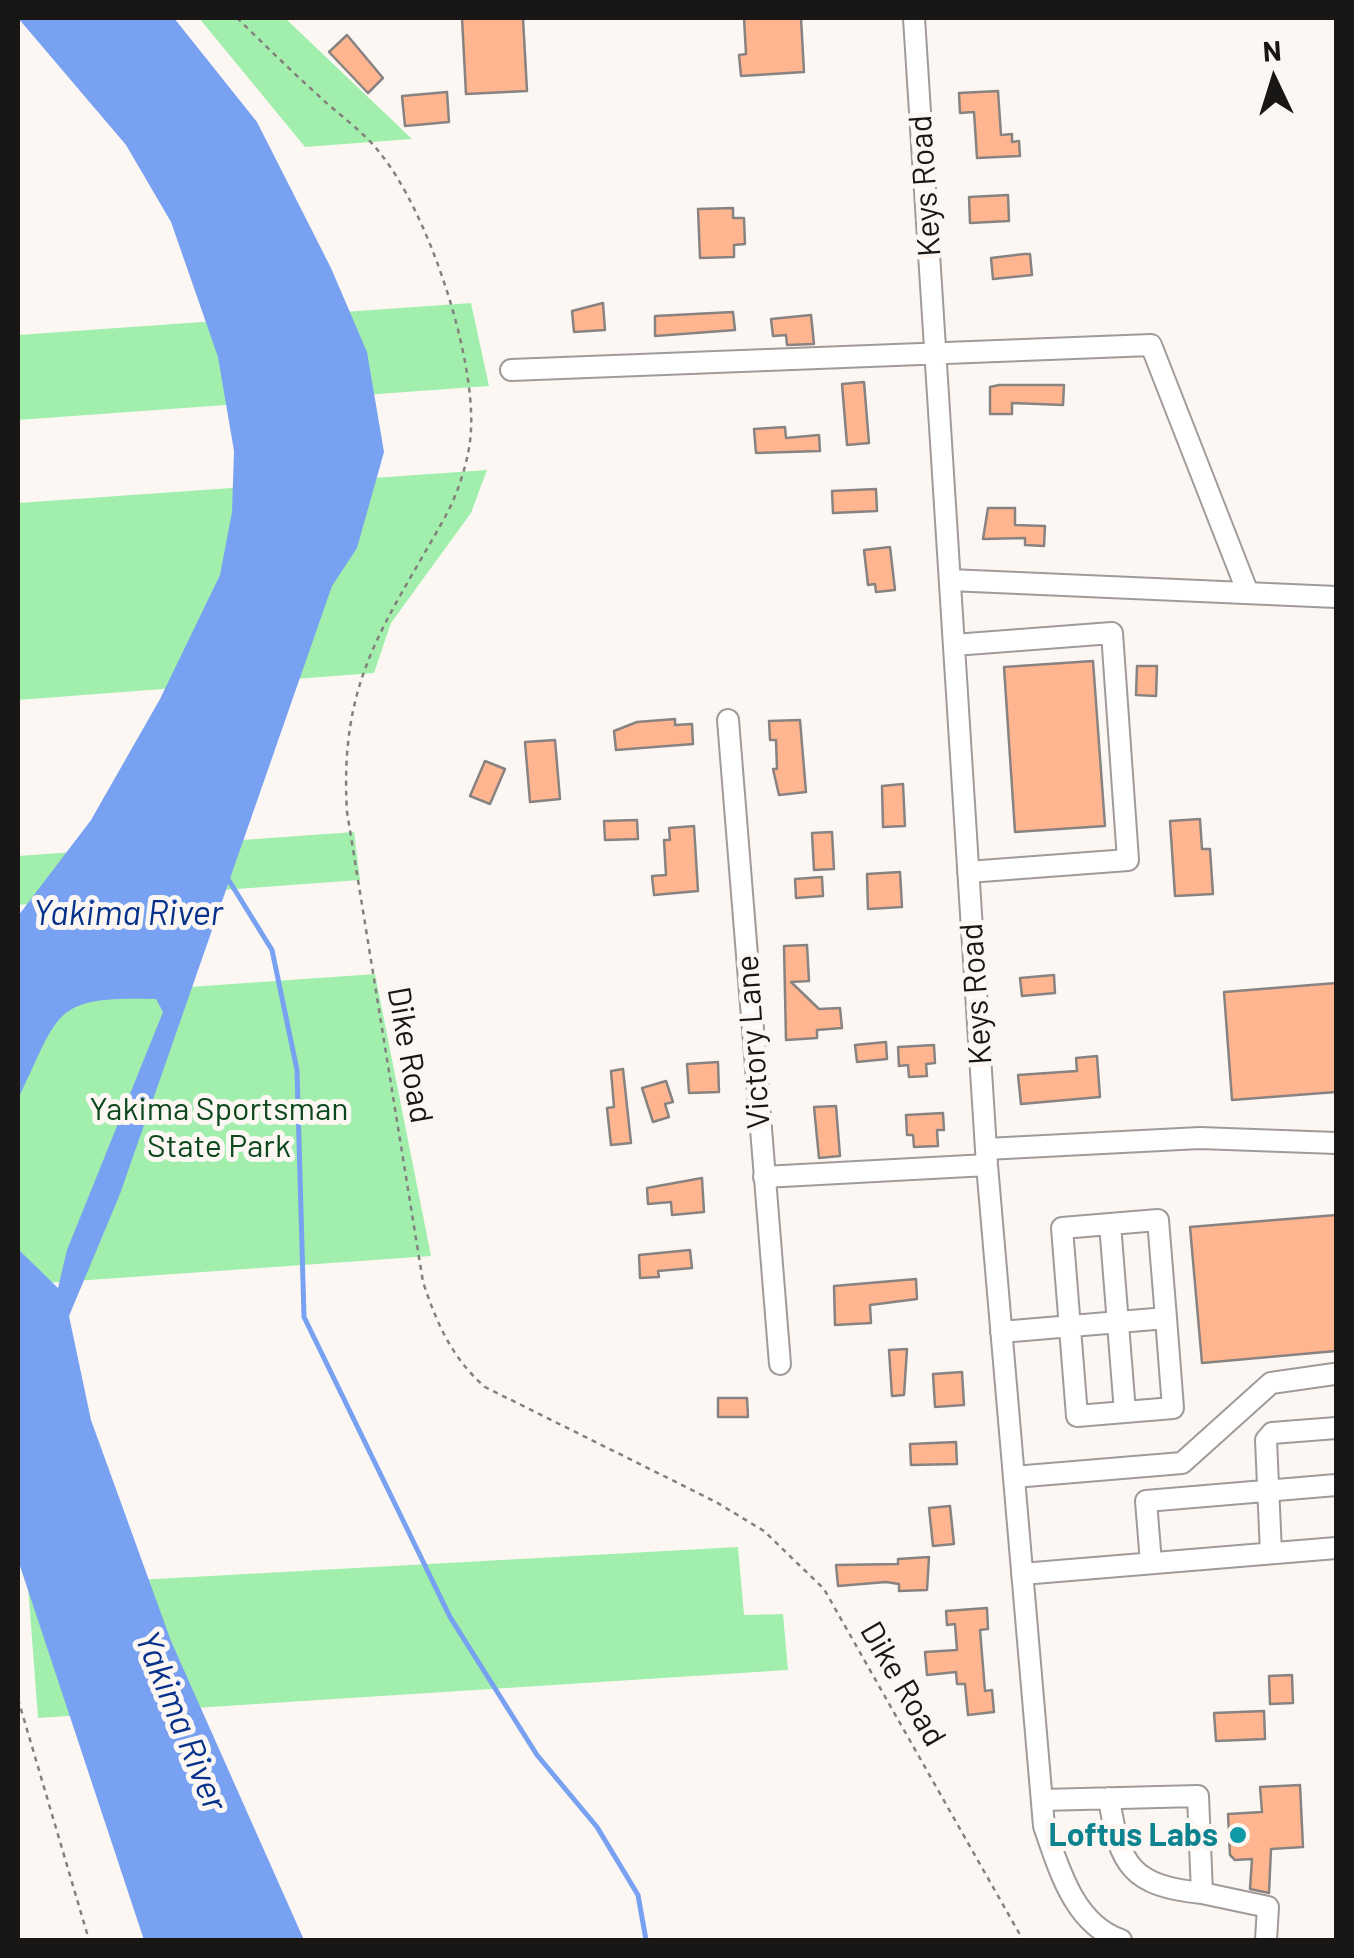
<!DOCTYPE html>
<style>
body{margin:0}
#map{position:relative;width:1354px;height:1958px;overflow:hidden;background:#fdf7f4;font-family:Barlow,sans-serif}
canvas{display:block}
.frame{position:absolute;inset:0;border:20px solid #191716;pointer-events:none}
.north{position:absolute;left:1224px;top:30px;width:100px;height:100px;-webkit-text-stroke:8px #fdf7f4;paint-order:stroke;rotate:356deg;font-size:28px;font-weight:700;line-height:40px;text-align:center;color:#191716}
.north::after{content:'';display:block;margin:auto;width:35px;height:45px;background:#191716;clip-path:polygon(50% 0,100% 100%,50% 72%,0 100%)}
</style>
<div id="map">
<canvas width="1354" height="1958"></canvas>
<div class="frame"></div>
<div class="north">N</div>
</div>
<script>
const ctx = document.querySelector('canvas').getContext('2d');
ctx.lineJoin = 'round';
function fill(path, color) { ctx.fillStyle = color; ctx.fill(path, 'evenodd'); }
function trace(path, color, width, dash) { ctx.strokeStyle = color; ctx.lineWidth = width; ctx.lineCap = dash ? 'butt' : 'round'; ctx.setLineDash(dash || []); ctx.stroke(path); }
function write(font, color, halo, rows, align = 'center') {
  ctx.font = font + ' Barlow,sans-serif'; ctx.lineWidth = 10; ctx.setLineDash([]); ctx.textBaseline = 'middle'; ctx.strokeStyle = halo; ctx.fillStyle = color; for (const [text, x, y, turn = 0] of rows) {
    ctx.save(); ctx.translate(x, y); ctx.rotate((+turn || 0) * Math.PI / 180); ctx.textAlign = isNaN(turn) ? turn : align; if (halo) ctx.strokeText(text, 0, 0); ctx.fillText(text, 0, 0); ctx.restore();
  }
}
fill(new Path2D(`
 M199 18H285L412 139 305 147Z
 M471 303 489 386 18 420V335Z
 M487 470 471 513 391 623 374 673 18 700V503Z
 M354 832 360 880 18 905V856Z
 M375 974 431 1256 18 1285V999Z
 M738 1547 744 1615 783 1614 788 1670 38 1718 28 1586Z`), '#a2efad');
fill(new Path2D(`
 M18 18H174L257 122 331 268 367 352 384 452 357 548 332 586 120 1194 69 1316 91 1420 171 1641 304 1940H144L18 1560V1249L58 1288 67 1250 163 1012 156 999C51 996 61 1011 18 1099V916L91 820 160 699 220 575 232 512 234 451 218 357 171 222 126 145Z`), '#78a2f1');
trace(new Path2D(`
 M228 879 272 950 297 1070 304 1317 450 1617 537 1755 597 1827 638 1895 646 1940`), '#78a2f1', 5);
const building = new Path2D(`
 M462 18H523L527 91 466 94Z
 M744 18H801L804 72 741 76 739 55 746 54Z
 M347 35 383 78 368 93 329 52Z
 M998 91 1001 135 1012 134V142L1019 141 1020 156 977 158 974 112 960 113 959 93Z
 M447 92 449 122 405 126 402 96Z
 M1008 195 1009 221 970 223 969 197Z
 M733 208V218H744L745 244 734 245V257L700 258 698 209Z
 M1024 254H1030L1032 275 993 279 991 258Z
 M603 303 605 330 574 332 572 311Z
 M733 312 735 330 655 336V316Z
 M811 315 814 344 787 345 786 335 773 336 771 319Z
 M864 382 869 443 847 445 842 384Z
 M999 385H1064L1063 405 1012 403V414H990V387Z
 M785 427 786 438 819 435 820 451 756 453 754 429Z
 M876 489 877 511 833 513 832 491Z
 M988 508H1015V525L1045 526 1044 546 1025 545V538L983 539Z
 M890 547 895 590 876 592 875 584 868 585 864 550Z
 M1093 661 1105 826 1015 832 1004 667Z
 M1137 666H1157L1156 696 1136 695Z
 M675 719V725L692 724 693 744 616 750 614 731 637 722Z
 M800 720 806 792 779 795 773 769H777L776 740H770L769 721Z
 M555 740 560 799 530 802 525 742Z
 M485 761 505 769 490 804 470 796Z
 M903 784 905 826 883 827 882 786Z
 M1200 819 1202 849H1210L1213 894 1175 896 1170 821Z
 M637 820 638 839 605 840 604 821Z
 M694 826 698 891 654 895 652 876 666 875 664 840H670L669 828Z
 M832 832 834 869 814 870 812 833Z
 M900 872 902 907 868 909 867 874Z
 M822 877 823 896 796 898 795 879Z
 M807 945 809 981 791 982 819 1009 840 1008 842 1028 817 1030V1038L786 1040 784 946Z
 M1054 975 1055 993 1022 996 1020 978Z
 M1336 983V1092L1232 1100 1224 992Z
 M886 1042 887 1059 857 1062 855 1045Z
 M934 1045 935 1063 926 1064 927 1076 909 1077 908 1065 899 1066 898 1047Z
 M1097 1056 1100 1097 1021 1104 1018 1075 1077 1071 1076 1058Z
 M718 1062 719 1092 689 1093 687 1064Z
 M623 1069 631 1143 611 1145 607 1108 614 1107 611 1071Z
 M666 1081 673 1102 665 1104 669 1117 653 1122 642 1088Z
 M836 1106 840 1156 819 1158 814 1107Z
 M943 1113 944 1130H937L938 1146 914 1147 913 1135H907L906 1115Z
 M702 1178 704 1212 672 1215 671 1202 648 1204 647 1188Z
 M1336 1215V1351L1202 1363 1190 1227Z
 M690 1250 692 1268 658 1271 659 1277 640 1278 639 1255Z
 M916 1279 917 1299 870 1305 871 1323 835 1325 834 1286Z
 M907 1349 904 1395 892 1396 889 1350Z
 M962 1372 964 1405 935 1407 933 1374Z
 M718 1398H747L748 1417H718Z
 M956 1442 957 1464 911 1465 910 1444Z
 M950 1506 954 1544 933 1546 929 1508Z
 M929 1557 927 1590 899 1591V1584L886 1582 838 1586 836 1565 898 1564V1559Z
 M987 1608 988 1629 980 1630 985 1691 992 1690 994 1712 968 1715 965 1684H957L956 1672 927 1675 925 1652 957 1650 955 1624 947 1625 946 1611Z
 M1292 1675 1293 1703 1270 1704 1269 1676Z
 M1264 1711 1265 1739 1216 1741 1214 1713Z
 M1300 1785 1303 1847 1271 1849 1269 1893 1250 1889 1252 1859 1235 1860 1230 1855 1228 1814 1262 1812 1260 1787Z`);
fill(building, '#ffb590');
trace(building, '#888381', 2.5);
const minor = new Path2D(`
 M914 18 987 1165 1044 1826C1059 1869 1074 1924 1121 1940
 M511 370 1151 345 1248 593
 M950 580 1336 597
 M954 645 1112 633 1128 860 968 872
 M728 720 780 1364
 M986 1149 1200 1138 1336 1143
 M764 1177 987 1165
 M1110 1224 1125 1412
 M1001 1332 1166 1318 1158 1220 1062 1228 1077 1416 1173 1408 1166 1318
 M1014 1477 1182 1463 1271 1383 1334 1374
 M1271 1553 1266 1440 1272 1433 1336 1428
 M1151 1563 1146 1501 1336 1485
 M1022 1574 1336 1548
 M1109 1798C1119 1866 1132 1886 1202 1893
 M1042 1800 1198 1796 1202 1893 1268 1907 1266 1940`);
trace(minor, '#a09a98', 24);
trace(new Path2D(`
 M237 18C264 44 291 71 319 96 339 115 364 132 380 153 428 212 475 354 471 430 470 457 458 494 445 517 384 627 339 679 347 812L423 1282C437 1324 452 1358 485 1387L716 1502 764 1531 824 1589 1023 1940
 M18 1699 89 1940`), '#84807e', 2.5, [5, 5]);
trace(minor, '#fff', 20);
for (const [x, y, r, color] of [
 [1238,1835,10,"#0f9aa8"]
]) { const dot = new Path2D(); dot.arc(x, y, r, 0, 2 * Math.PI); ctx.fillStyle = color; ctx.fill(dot); trace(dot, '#fdf7f4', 4); }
write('32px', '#191716', '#fdf7f4', [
 ["Keys Road",925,186,-94],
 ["Keys Road",976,994,-94],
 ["Victory Lane",753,1042,-94],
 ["Dike Road",410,1055,80],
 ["Dike Road",903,1684,60]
]);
write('32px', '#0c481d', '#fdf7f4', [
 ["Yakima Sportsman",219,1109],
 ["State Park",219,1146]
]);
write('bold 32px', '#0d838f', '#fdf7f4', [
 ["Loftus Labs",1218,1835]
], 'right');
write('italic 35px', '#07328b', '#fdf7f4', [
 ["Yakima River",128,913],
 ["Yakima River",181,1721,68]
]);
</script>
